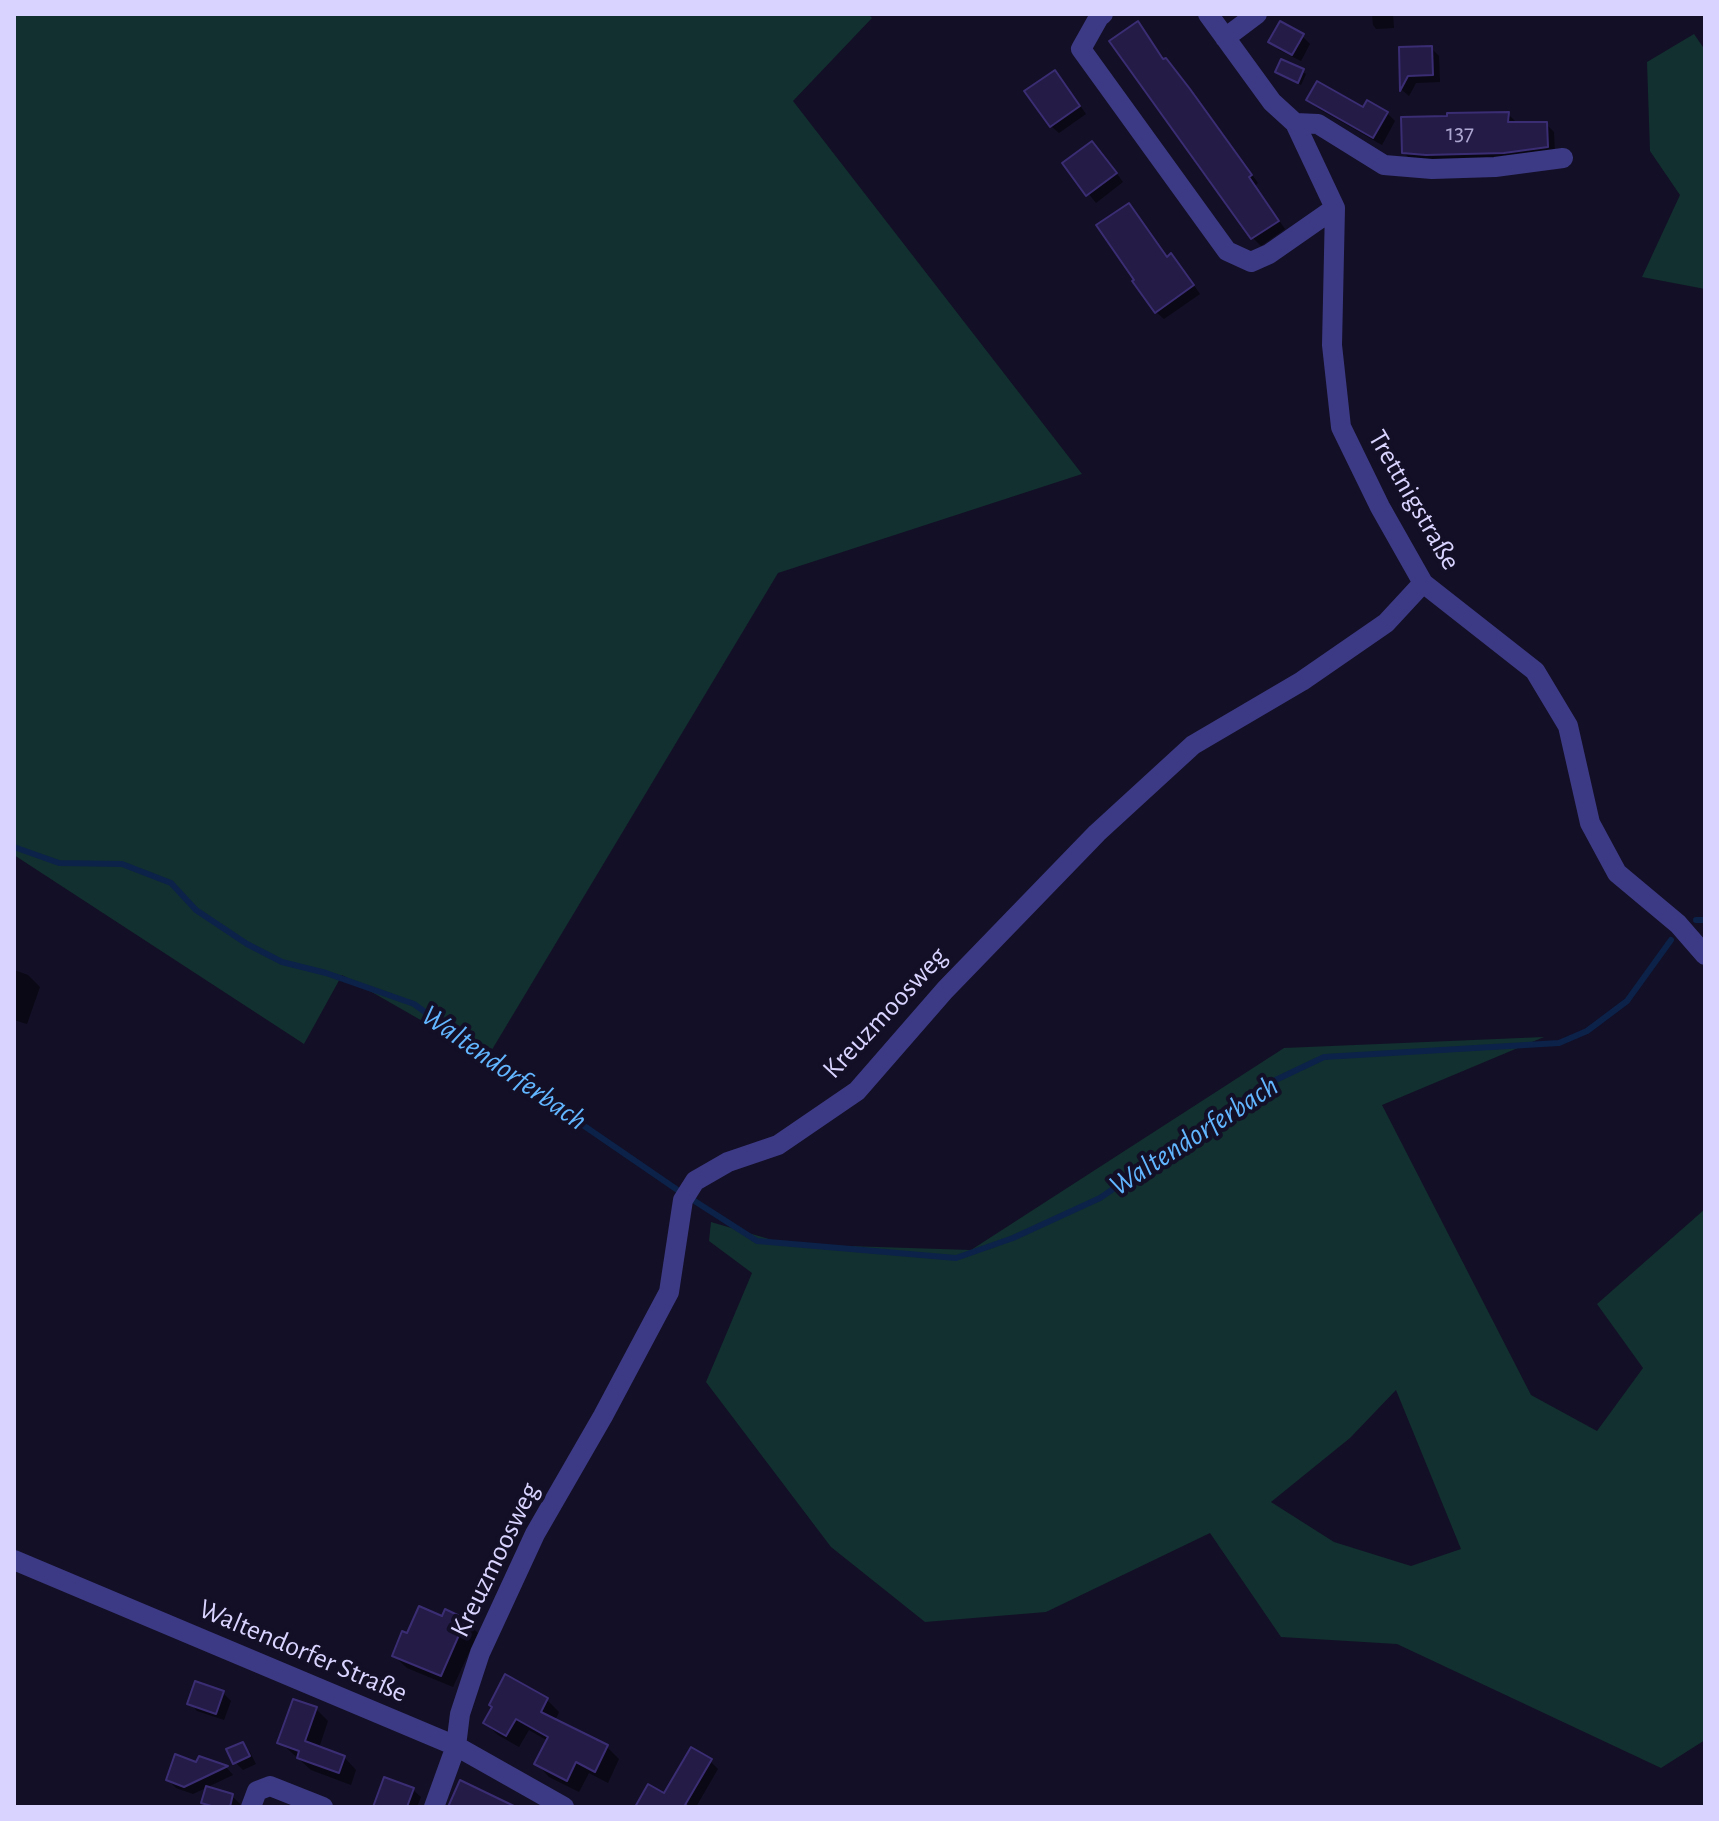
<!DOCTYPE html>
<meta charset="utf-8">
<style>
body{margin:0}
#map{position:relative;width:1719px;height:1821px;overflow:hidden;background:#130f26;font-family:"Alegreya Sans",sans-serif}
canvas{display:block}
.frame{position:absolute;inset:0;border:16px solid #d9d4ff;pointer-events:none}
</style>
<div id="map">
<canvas width="1719" height="1821"></canvas>
<div class="frame"></div>
</div>
<script>
const ctx = document.querySelector('canvas').getContext('2d');
ctx.lineJoin = 'round';
function fill(path, color) { ctx.fillStyle = color; ctx.fill(path, 'evenodd'); }
function trace(path, color, width, dash) { ctx.strokeStyle = color; ctx.lineWidth = width; ctx.lineCap = dash ? 'butt' : 'round'; ctx.setLineDash(dash || []); ctx.stroke(path); }
function write(font, color, halo, rows, align = 'center') {
  ctx.font = font + ' "Alegreya Sans",sans-serif'; ctx.lineWidth = 8; ctx.setLineDash([]); ctx.textBaseline = 'middle'; ctx.strokeStyle = halo; ctx.fillStyle = color; for (const [text, x, y, turn = 0] of rows) {
    ctx.save(); ctx.translate(x, y); ctx.rotate((+turn || 0) * Math.PI / 180); ctx.textAlign = isNaN(turn) ? turn : align; if (halo) ctx.strokeText(text, 0, 0); ctx.fillText(text, 0, 0); ctx.restore();
  }
}
fill(new Path2D(`
 M14 14H868L872 18 793 101 1082 474 778 573 487 1058 342 975 304 1044 14 855Z
 M1694 34 1705 50V289L1642 277 1680 195 1650 151 1647 62Z
 M1544 1037 1382 1105 1531 1395 1597 1431 1643 1368 1597 1304 1705 1209V1740L1661 1768 1397 1644 1281 1637 1210 1533 1046 1612 925 1622 831 1547 706 1382 752 1273 709 1241 711 1222 786 1244 971 1250 1284 1048ZM1396 1390 1461 1549 1411 1566 1334 1542 1271 1502 1350 1438Z`), '#12302f');
fill(new Path2D(`
 M1372 14H1393L1394 28 1376 29 1373 25Z
 M1137 24 1197 99 1258 183 1255 186 1285 229 1261 246 1253 238 1112 41Z
 M1302 36 1310 44 1301 61 1279 50 1271 42Z
 M1431 48 1439 56 1440 82 1416 83 1409 96 1402 90 1401 49Z
 M1302 71 1306 74 1301 85 1278 72Z
 M1062 80 1086 114 1059 133 1051 126Z
 M1309 100 1387 113 1395 121 1382 145 1317 108Z
 M1508 114 1516 122V124H1546L1554 132 1555 154 1513 160 1412 161 1404 153Z
 M1100 151 1123 182 1096 203 1065 164Z
 M1171 256 1179 264 1200 294 1164 319 1156 312 1168 258Z
 M14 970 28 975 40 987 27 1024 14 1020Z
 M446 1612 465 1621 478 1633 453 1687 407 1668 394 1656 408 1636 443 1618Z
 M506 1677 547 1700 559 1712 555 1721 607 1747 619 1759 608 1783 589 1773 579 1792 549 1777 537 1764 548 1741 529 1730 519 1747 498 1735 485 1723Z
 M223 1693 231 1701 224 1720 197 1711 190 1703Z
 M316 1709 328 1721 319 1748 344 1757 356 1770 351 1785 311 1770 280 1742Z
 M242 1744 250 1752 256 1764 243 1770 235 1762Z
 M200 1759 227 1768 233 1775 193 1794 176 1788 168 1780 198 1765Z
 M710 1761 718 1769 696 1807H637L665 1796Z
 M413 1790 421 1797 417 1807H379Z
 M232 1796 240 1804 239 1807H208L203 1802Z`), '#0007');
trace(new Path2D(`
 M14 847 59 863 122 864 171 883 196 910 247 944 282 962 326 973 414 1004 523 1084 679 1191
 M1696 920H1705
 M693 1200 757 1241 956 1258 1013 1238 1100 1198 1263 1086 1324 1057 1559 1043 1587 1031 1627 1001 1671 940`), '#0c2248', 6);
const building = new Path2D(`
 M1138 21 1163 59 1166 58 1190 89 1252 175 1249 177 1279 221 1251 239 1109 41Z
 M1280 21 1304 34 1292 55 1268 42Z
 M1432 46 1433 75 1408 76 1400 91 1399 47Z
 M1281 59 1304 69 1298 83 1275 72Z
 M1055 70 1080 106 1050 127 1024 91Z
 M1317 81 1363 107 1367 100 1388 112 1373 138 1306 100Z
 M1509 112 1508 122H1547L1548 147 1504 153 1426 155 1402 153 1401 117 1447 116V113Z
 M1092 141 1117 173 1086 196 1062 163Z
 M1129 203 1167 257 1171 253 1194 285 1155 313 1132 281 1134 280 1096 225Z
 M419 1606 442 1616 445 1609 466 1619 441 1676 392 1656 402 1631 407 1633Z
 M505 1674 548 1698 541 1712 608 1745 595 1772 576 1762 567 1781 534 1764 548 1737 516 1719 506 1736 483 1723 492 1707 489 1705Z
 M195 1681 224 1691 216 1714 187 1704Z
 M293 1699 317 1707 305 1741 345 1756 339 1773 297 1758 299 1751 277 1743Z
 M243 1742 250 1756 233 1764 226 1749Z
 M691 1747 712 1759 685 1805 690 1807H635L648 1784 664 1793Z
 M175 1754 196 1762 199 1756 228 1766 184 1787 166 1780Z
 M384 1777 414 1788 407 1807H373Z
 M460 1780 516 1807H448Z
 M206 1786 233 1794 230 1807H215L201 1803Z`);
fill(building, '#241b47');
trace(building, '#3b2d73', 2);
trace(new Path2D(`
 M1103 14 1099 17 1081 49 1227 251 1251 262 1269 254 1335 208
 M1208 14 1272 102 1295 123 1335 208 1332 345 1341 427 1380 507 1423 583 1535 671 1568 726 1590 823 1617 873 1678 924 1705 955
 M1225 38 1257 14
 M1295 123 1318 124 1384 165 1432 169 1495 167 1563 158
 M14 1560 456 1746 564 1807
 M251 1807 257 1791 270 1786 323 1807
 M434 1807 456 1746 460 1714 480 1653 535 1534 603 1416 669 1292 683 1200 695 1181 728 1162 778 1145 857 1091 945 990 1097 833 1193 745 1302 681 1386 623 1423 583`), '#3d3a85', 20);
write('24px', '#aca6d1', null, [
 ["137",1460,133]
]);
write('28px', '#d9d4ff', '#130f26', [
 ["Trettnigstraße",1414,500,60],
 ["Kreuzmoosweg",885,1013,-47],
 ["Kreuzmoosweg",495,1560,-64],
 ["Waltendorfer Straße",303,1651,23]
]);
write('italic 30px', '#62b6ff', '#130f26', [
 ["Waltendorferbach",504,1068,35],
 ["Waltendorferbach",1194,1136,-33]
]);
</script>
